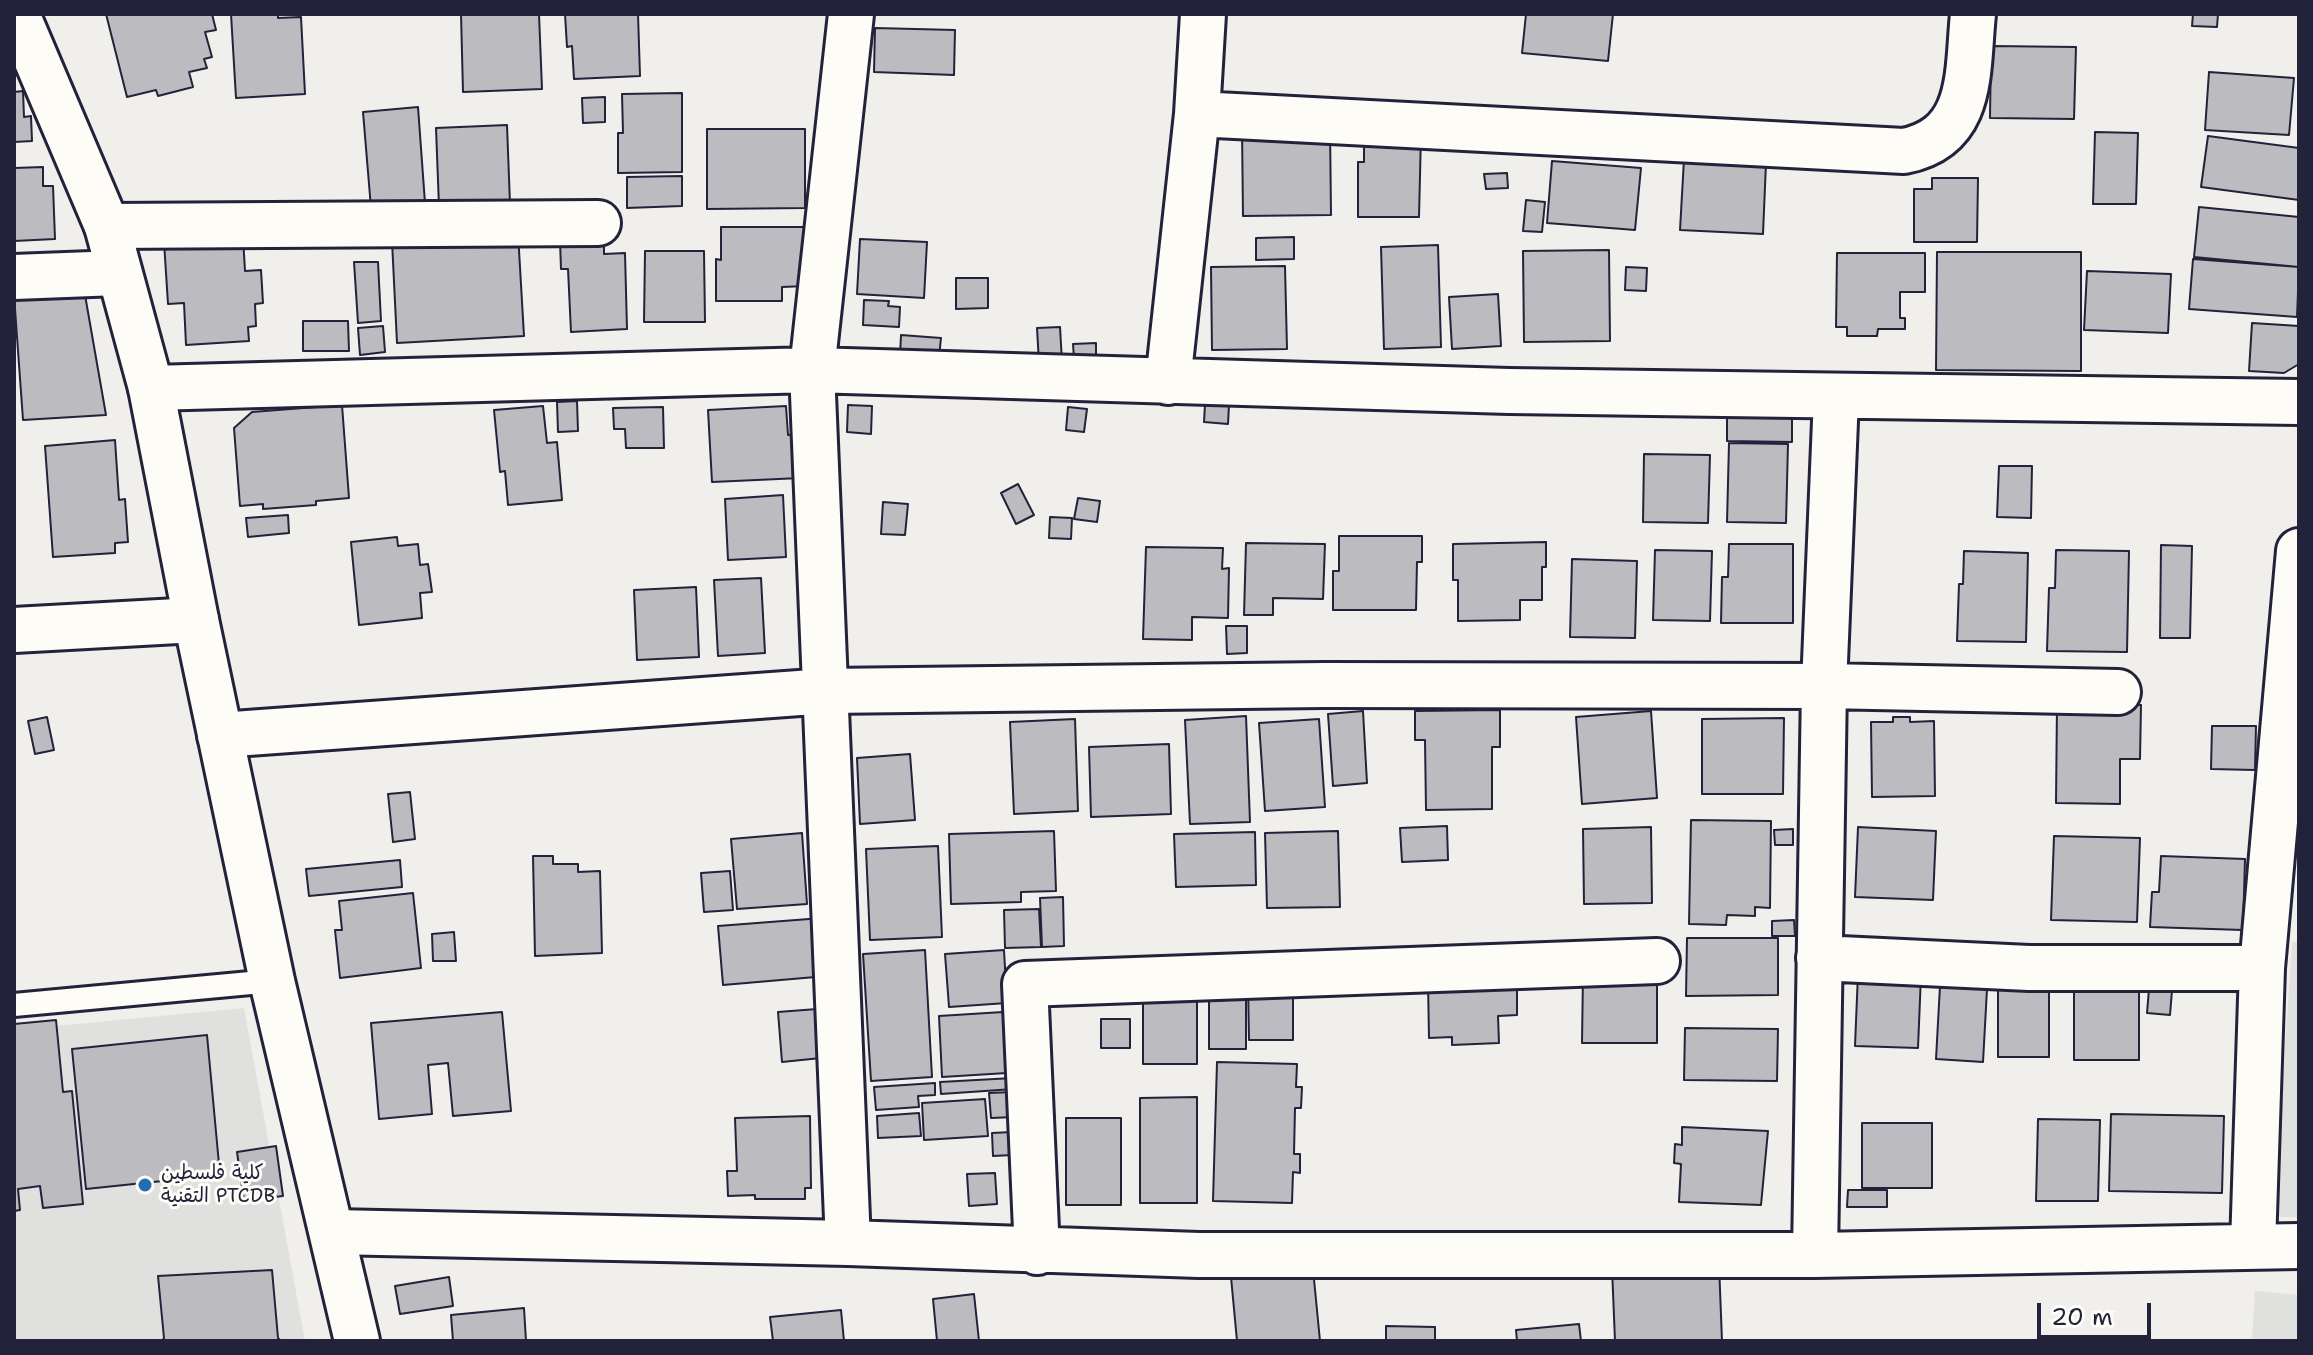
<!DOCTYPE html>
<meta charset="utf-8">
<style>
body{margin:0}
#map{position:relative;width:2313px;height:1355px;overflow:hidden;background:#f0efec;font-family:"Shantell Sans",sans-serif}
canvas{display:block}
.frame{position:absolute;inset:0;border:16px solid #22223b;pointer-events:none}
.scale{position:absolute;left:2037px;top:1303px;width:114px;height:36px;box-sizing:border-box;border:4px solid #22223b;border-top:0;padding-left:10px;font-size:24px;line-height:28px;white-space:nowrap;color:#22223b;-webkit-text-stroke:6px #fdfcf7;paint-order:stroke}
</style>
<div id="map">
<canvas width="2313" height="1355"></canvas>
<div class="frame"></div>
<div class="scale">20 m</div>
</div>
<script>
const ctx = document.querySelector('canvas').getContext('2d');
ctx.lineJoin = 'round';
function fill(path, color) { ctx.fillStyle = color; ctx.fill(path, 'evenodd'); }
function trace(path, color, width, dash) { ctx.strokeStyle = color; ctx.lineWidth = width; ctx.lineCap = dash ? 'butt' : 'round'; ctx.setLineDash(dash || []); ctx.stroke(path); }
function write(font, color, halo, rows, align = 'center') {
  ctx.font = font + ' "Shantell Sans","Playpen Sans Arabic",sans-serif'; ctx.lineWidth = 6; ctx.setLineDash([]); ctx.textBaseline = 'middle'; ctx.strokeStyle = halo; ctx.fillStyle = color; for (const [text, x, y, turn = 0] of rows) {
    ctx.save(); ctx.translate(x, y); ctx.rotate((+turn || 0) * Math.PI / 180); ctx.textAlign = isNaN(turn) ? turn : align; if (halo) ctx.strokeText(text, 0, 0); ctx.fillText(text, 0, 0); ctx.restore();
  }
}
fill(new Path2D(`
 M2292 942H2299V1217H2274Z
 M244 1008 305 1341H14V1030Z
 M2255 1291 2299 1295V1341H2252Z`), '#e0e0df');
const building = new Path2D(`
 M106 14H212L216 30 205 32 212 57 204 59 207 68 189 72 193 87 158 96 156 90 127 97Z
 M231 14H278V18L301 17 305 94 236 98Z
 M461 14H539L542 89 463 92Z
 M565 14H638L640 76 574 79 572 46 567 47Z
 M1526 14H1613L1608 61 1522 53Z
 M2193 14H2218L2217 27 2192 26Z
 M875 28 955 30 954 75 874 72Z
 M1991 46 2076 47 2074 119 1990 118Z
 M2209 72 2294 78 2289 135 2205 130Z
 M23 91 24 117 31 116 32 141 14 142V92Z
 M682 93V172L618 173V133H623L622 94Z
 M605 97V122L583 123 582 98Z
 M418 107 425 203 371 208 363 112Z
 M507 125 510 204 439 207 436 128Z
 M1330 127 1331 215 1243 216 1242 129Z
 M707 129H805V208L707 209Z
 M2095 132 2138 133 2136 204H2093Z
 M1364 133 1421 134 1419 217H1358V162H1364Z
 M2208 136 2299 148V200L2201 187Z
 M1684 159 1766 163 1763 234 1680 230Z
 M1552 161 1641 168 1635 230 1547 223Z
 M43 167V186H53L55 239 14 241V168Z
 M1507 173 1508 188 1486 189 1484 174Z
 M682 176V206L627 208V177Z
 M1932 178H1978L1977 242H1914V189H1932Z
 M1526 200 1545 202 1542 232 1523 231Z
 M2199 207 2299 217V267L2194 257Z
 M721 227H804L805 286 782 287V301H716V259L721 260Z
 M518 233 524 336 397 343 392 241Z
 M243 237 245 271 261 270 263 303 255 304 256 326 248 327 249 341 186 345 184 303 168 304 164 242Z
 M1294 237V259L1256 260V238Z
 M860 239 927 242 924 298 857 294Z
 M604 240V254L625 253 627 329 571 332 568 269H561L560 241Z
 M1438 245 1441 347 1384 349 1381 247Z
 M1609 250 1610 341 1524 342 1523 251Z
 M645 251H704L705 322H644Z
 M1937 252H2081V371L1936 370Z
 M1837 253H1925V292H1900V318H1905V329H1878L1877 336H1847V327H1836Z
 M2193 259 2299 267 2297 317 2189 309Z
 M354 262H378L381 321 358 323Z
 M1285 266 1287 349 1212 350 1211 267Z
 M1626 267 1647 268 1646 291 1625 290Z
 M2087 271 2171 274 2168 333 2084 330Z
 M956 278H988V308L956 309Z
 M1498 294 1501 346 1452 349 1449 297Z
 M14 295H85L106 415 23 420Z
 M864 300 889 301 888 306 900 307 899 327 863 325Z
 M303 321H348L349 351H303Z
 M2252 323 2299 326V364L2284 373 2249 371Z
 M383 326 385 352 360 355 358 328Z
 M1060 327 1062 362 1039 363 1037 328Z
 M901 335 941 338 939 357 900 356Z
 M1096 343V357L1074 359 1073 344Z
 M577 401 578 431 558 432 557 402Z
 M1727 403 1792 404V442L1727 441Z
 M1205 404 1229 405 1228 424 1204 422Z
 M342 405 349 498 316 501V505L263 509V504L240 506 234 428 252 412Z
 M848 405 872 406 871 434 847 432Z
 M543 406 547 443 557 442 562 500 508 505 505 471 500 472 494 410Z
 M786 406 788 435 799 434 801 478 712 482 708 410Z
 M663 407 664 448H626L625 429H614L613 408Z
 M1068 407 1087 409 1084 432 1066 430Z
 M115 440 119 500 125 499 128 542 115 543V553L53 557 45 446Z
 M1729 443 1788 444 1786 523 1727 522Z
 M1644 454 1710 455 1708 523 1643 522Z
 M1999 466H2032L2031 518 1997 517Z
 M1018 484 1034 515 1016 524 1001 493Z
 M783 495 786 557 728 560 725 499Z
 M1078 498 1100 501 1097 522 1074 519Z
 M883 502 908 504 905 535 881 534Z
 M288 515 289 533 248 537 246 518Z
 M1050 517 1072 518 1071 539 1049 538Z
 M1339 536H1422V562H1417L1416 610H1333V571H1339Z
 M397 537 398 546 418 544 420 565 428 564 432 592 420 593 422 618 359 625 351 542Z
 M1546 542V567H1542V600H1520V620L1458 621V580H1453V544Z
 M1246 543 1325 544 1323 599 1273 598V615H1244Z
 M1729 544H1793V623H1721L1722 577H1728Z
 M2161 545 2192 546 2190 638H2160Z
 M1146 547 1223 548 1222 569 1229 568 1228 618 1192 617V640L1143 639Z
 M1655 550 1712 551 1710 621 1653 620Z
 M2056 550 2129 551 2127 652 2047 651 2049 588H2055Z
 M1964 551 2028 553 2026 642 1957 641 1959 584H1963Z
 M1572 559 1637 561 1635 638 1570 637Z
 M761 578 765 653 718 656 714 580Z
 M696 587 699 657 637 660 634 590Z
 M1226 626H1247V653L1227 654Z
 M2057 704 2141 705 2140 759H2120V804L2056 803Z
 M1500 710V747H1492V809L1426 810 1425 740H1415V711Z
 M1363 711 1367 783 1333 786 1328 714Z
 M1651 711 1657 798 1582 804 1576 717Z
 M1246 716 1250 822 1190 824 1185 720Z
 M47 717 54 750 35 754 28 721Z
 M1893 717H1910V722L1934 721 1935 796 1872 797 1871 722H1893Z
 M1784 718 1783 794H1702V719Z
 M1075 719 1078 811 1014 814 1010 722Z
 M1319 719 1325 807 1265 811 1259 723Z
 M2212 726H2256L2255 770 2211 769Z
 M1169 744 1171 814 1091 817 1089 747Z
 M910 754 915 820 860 824 857 758Z
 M410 792 415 839 393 842 388 794Z
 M1691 820 1771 821 1770 908 1755 907V916L1727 915 1726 925 1689 924Z
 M1447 826 1448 860 1402 862 1400 828Z
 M1651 827 1652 903 1584 904 1583 829Z
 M1858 827 1936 831 1933 900 1855 897Z
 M1793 829V845H1775L1774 830Z
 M1054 831 1056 891 1021 892V902L951 904 949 834Z
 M1338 831 1340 907 1267 908 1265 833Z
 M1255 832 1256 885 1176 887 1174 834Z
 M802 833 807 904 737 909 731 839Z
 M2054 836 2140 838 2137 922 2051 920Z
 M938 846 942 937 870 940 866 849Z
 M533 856H553V864H578V872L600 871 602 953 535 956Z
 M2161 856 2245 859 2243 930 2150 927 2152 892H2159Z
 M400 860 402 887 309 896 306 869Z
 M730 871 733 910 704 912 701 873Z
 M413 893 421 968 340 978 335 930H342L339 901Z
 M1063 897 1064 946 1042 947 1040 898Z
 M1039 909 1041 947 1005 948 1004 910Z
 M822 918 827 976 723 985 718 926Z
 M1794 920 1795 936H1772V921Z
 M454 932 456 961H433L432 934Z
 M1687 938H1778V995L1686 996Z
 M925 950 932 1077 871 1081 863 954Z
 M1004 950 1007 1003 949 1007 945 954Z
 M1858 973 1921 975 1918 1048 1855 1046Z
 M1517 974V1015L1498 1016 1499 1043 1452 1045V1037L1429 1038 1428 982Z
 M1583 974H1657V1043H1582Z
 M2150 977 2173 978 2170 1015 2147 1013Z
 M1293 984V1040H1249L1248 985Z
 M1998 985H2049V1057H1998Z
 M1940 986 1987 989 1983 1062 1936 1059Z
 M2139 987V1060H2074V988Z
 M1209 990H1246V1049H1209Z
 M1143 1000H1197V1064H1143Z
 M817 1009 821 1058 782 1062 778 1012Z
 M502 1012 511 1111 453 1116 448 1063 428 1065 432 1114 379 1119 371 1023Z
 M1003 1012 1007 1073 942 1077 939 1016Z
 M1101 1019H1130V1048H1101Z
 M56 1020 63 1092 72 1091 83 1204 43 1208 40 1186 18 1189 20 1210 14 1211V1024Z
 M1685 1028 1778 1029 1777 1081 1684 1080Z
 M207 1035 220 1175 86 1189 72 1049Z
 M1217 1062 1297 1064 1296 1087H1302L1301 1108H1295L1294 1154H1300V1173L1293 1172 1292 1203 1213 1201Z
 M1013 1078 1014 1089 941 1094 940 1082Z
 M935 1083V1095L918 1096 919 1107 876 1110 874 1087Z
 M1013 1092 1015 1117 991 1118 989 1093Z
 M1197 1097V1203H1140V1098Z
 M985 1099 988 1136 924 1140 922 1103Z
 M919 1113 921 1136 878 1138 877 1116Z
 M2111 1114 2224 1116 2222 1193 2109 1191Z
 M810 1116 811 1188H805V1199H755V1195L728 1196 727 1171H737L735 1118Z
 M1066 1118H1121V1205H1066Z
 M2038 1119 2100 1120 2098 1201H2036Z
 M1862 1123H1932V1188H1862Z
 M1682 1127 1768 1131 1761 1205 1679 1202 1681 1164 1674 1163 1675 1144 1682 1145Z
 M1012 1132 1013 1155 993 1156 992 1133Z
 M276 1146 283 1196 244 1201 237 1152Z
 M995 1173 997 1204 969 1206 967 1174Z
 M1848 1190H1887V1207H1847Z
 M1719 1264 1722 1341H1615L1612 1268Z
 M1313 1269 1320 1341H1237L1231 1277Z
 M272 1270 278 1338 281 1341H162L164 1338 158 1276Z
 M449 1277 453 1306 400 1314 395 1286Z
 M974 1294 979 1341H937L933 1299Z
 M524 1308 526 1341H453L451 1315Z
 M841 1310 844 1341H773L770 1317Z
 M1579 1324 1581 1341H1517L1516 1330Z
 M1386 1326 1435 1327V1341H1386Z`);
fill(building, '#bcbcc0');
trace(building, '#22223b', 2);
const lane = new Path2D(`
 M14 1005 272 981`);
const street = new Path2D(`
 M1197 114 1904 151C1975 137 1967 71 1973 14
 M107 226 598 223
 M14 277 118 273
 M1168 382 1197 114 1203 14
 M151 388 812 370 1509 391 2299 402
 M14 630 196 620
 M220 735 827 691 1324 685 1824 686 2118 692
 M1819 958 2029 968H2262
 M333 1232 848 1243 1199 1255H1815L2299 1246
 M848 1243 812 370 851 14
 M2253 1246 2262 968 2299 551
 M1037 1252 1025 984 1657 961
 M1815 1255 1824 686 1836 397`);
const secondary = new Path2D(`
 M17 14 107 226 151 388 196 620 272 981 357 1341`);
trace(lane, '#22223b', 28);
trace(street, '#22223b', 50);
trace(secondary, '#22223b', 50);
trace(lane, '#fdfcf7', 22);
trace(street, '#fdfcf7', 44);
trace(secondary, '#fdfcf7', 44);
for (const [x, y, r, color] of [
 [145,1185,8,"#1f6fb2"]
]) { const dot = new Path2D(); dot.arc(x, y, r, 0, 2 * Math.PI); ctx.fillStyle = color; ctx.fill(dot); trace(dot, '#fdfcf7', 3); }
write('20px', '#22223b', '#fdfcf7', [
 ["كلية فلسطين",161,1174],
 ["التقنية PTCDB",161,1197]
], 'left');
</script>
